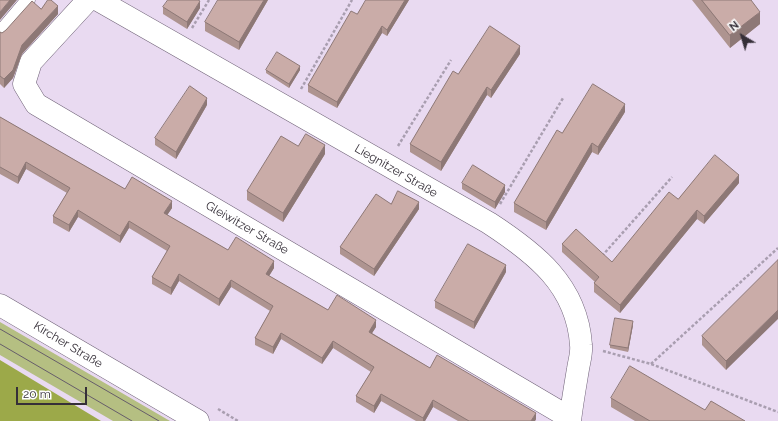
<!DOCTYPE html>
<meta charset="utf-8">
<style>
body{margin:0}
#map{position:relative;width:778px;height:421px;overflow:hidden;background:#e9daf1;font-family:Raleway,sans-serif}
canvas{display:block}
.north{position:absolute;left:722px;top:16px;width:40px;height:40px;-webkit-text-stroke:3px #fff;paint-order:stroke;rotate:322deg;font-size:11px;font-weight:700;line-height:16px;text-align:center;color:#352f38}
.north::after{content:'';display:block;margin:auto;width:14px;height:18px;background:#352f38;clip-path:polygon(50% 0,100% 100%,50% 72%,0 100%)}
.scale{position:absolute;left:16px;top:387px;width:71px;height:18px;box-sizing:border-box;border:2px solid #352f38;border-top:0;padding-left:5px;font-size:12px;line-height:14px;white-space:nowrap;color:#352f38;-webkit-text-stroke:3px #fff;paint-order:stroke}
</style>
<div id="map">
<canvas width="778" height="421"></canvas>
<div class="north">N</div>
<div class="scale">20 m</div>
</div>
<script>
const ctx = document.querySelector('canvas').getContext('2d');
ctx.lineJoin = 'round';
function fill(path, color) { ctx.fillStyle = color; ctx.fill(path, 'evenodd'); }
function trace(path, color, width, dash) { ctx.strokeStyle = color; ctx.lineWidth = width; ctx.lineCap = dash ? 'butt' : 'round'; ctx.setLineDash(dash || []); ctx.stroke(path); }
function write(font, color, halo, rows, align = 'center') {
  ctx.font = font + ' Raleway,sans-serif'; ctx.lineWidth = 3; ctx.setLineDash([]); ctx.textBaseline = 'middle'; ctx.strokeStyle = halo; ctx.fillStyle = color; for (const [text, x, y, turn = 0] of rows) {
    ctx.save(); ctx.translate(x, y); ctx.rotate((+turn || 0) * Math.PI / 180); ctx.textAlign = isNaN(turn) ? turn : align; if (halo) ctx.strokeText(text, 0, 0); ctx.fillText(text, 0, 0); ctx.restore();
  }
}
fill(new Path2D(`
 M0 322 170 421H113L0 355Z`), '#b5bf82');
fill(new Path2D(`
 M0 360 101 421H0Z`), '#9ca949');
const service = new Path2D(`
 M0 33 28 0`);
const minor = new Path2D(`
 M88 0 31 62 24 84 36 104 570 418
 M98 0 489 223C535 253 577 285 581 345 582 353 579 362 578 369 575 387 572 404 570 421`);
const secondary = new Path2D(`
 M0 305 198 421`);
trace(service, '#6f6277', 15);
trace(minor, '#6f6277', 23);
trace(secondary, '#6f6277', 23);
trace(new Path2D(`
 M192 28 209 0
 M301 89 352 0
 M398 146 451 60
 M500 204 563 98
 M602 256 672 177
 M603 351 651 364 778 412
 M651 364 778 248
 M218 409 238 421`), '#a99eb0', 2.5, [3, 2]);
trace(service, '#fff', 14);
trace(minor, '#fff', 22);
trace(secondary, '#fff', 22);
trace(new Path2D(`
 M0 329 159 421
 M0 344 132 421`), '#665d6a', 1);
fill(new Path2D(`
 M268 0 239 50 205 31V22Z
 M409 0 387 36 382 33 337 108 308 92V85L357 14Z
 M692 0H751L760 24 730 48Z
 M163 7 200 8 187 29 163 14Z
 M41 9 58 14 22 54 13 78 4 88 0 84V32L2 33Z
 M520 54 491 98 487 95 441 171 410 152V144L458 74Z
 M266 70H300L289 88 266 73Z
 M207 105 176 159 155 145V138Z
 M625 112 598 155 592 152 546 230 514 212V203Z
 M0 117 125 189 172 208 167 215 228 250 274 268 269 276 328 310 376 327 372 333 430 368 536 419 535 421H458L433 407 425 421H416L381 401 374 413 356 402V396L371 372 333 348 322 364 281 339 273 354 255 345V338L270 311 231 287 219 306 179 281 171 295 152 284V277L167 251 129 228 120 243 78 217 69 232 53 223V216L67 193 26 169 18 184 0 174Z
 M325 154 283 222 247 200V191Z
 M462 183 505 192 495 209 462 189Z
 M739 183 704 224 697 219 620 313 594 292V283L595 282 562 252V244L612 262 678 199Z
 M391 204 419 209 374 276 340 254V247Z
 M778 260 726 370 702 345V336Z
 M506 272 474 329 435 308V301Z
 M633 325 628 352 610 348V345Z
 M611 398 705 410 745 421H635L611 407Z`), '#ae9490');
fill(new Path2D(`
 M10 0H17L0 20V12Z
 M264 0H268L239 50V42Z
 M405 0H409L387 36V30Z
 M200 1V8L187 29V22Z
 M58 6V14L22 54 13 78 4 88V79L22 45Z
 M760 12V24L730 48V35Z
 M382 26V33L337 108V102Z
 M520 46V54L491 98V90Z
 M300 66V70L289 88V84Z
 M487 87V95L441 171V162Z
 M207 98V105L176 159V152Z
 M625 104V112L598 155V147Z
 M592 143V152L546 230V222Z
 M325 145V154L283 222V213Z
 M26 162V169L18 184V177Z
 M739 175V183L704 224V216Z
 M505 185V192L495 209V202Z
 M172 201V208L164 220V213Z
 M419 202V209L374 276V269Z
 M78 210V217L69 232V225Z
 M697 210V219L620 313V305Z
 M129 221V228L120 243V236Z
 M274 261V268L266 281V274Z
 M506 265V272L474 329V322Z
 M179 274V281L171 295V288Z
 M231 280V287L219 306V299Z
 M778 310V319L726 370V361Z
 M376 320V327L369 338V332Z
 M633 321V325L628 352V348Z
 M281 333V339L273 354V347Z
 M333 341V348L322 364V358Z
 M381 394V401L374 413V406Z
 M433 400V407L425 421H423V418Z
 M536 413V419L535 421H531Z`), '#8d7876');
const building = new Path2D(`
 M0 0H10L0 12Z
 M48 0H51L58 6 22 45 13 70 4 79 0 76V32L2 33 6 30 32 1 41 9Z
 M168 0H198L200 1 187 22 163 7Z
 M218 0H264L239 42 205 22Z
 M366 0H405L387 30 382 26 337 102 308 85 351 11 357 14Z
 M702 0H751L760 12 730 35Z
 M490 26 520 46 491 90 487 87 441 162 410 144 453 71 458 74Z
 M277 52 300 66 289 84 266 70Z
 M593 84 625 104 598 147 592 143 546 222 514 203 557 130 562 133Z
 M190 86 207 98 176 152 155 138Z
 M0 117 125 189 132 177 172 201 164 213 228 250 236 237 274 261 266 274 328 310 337 295 376 320 369 332 430 368 437 355 536 413 531 421H469L433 400 423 418 381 394 374 406 356 396 374 367 333 341 322 358 281 333 273 347 255 338 273 306 231 280 219 299 179 274 171 288 152 277 170 246 129 221 120 236 78 210 69 225 53 216 70 188 26 162 18 177 0 167Z
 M306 134 325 145 283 213 247 191 281 136 298 146Z
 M715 155 739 175 704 216 697 210 620 305 594 283 599 277 562 244 576 229 612 262 669 192 678 199Z
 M473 165 505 185 495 202 462 183Z
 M398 191 419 202 374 269 340 247 376 194 391 204Z
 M468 244 506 265 474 322 435 301Z
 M778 260V310L726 361 702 336Z
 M615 318 633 321 628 348 610 345Z
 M630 366 705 410 711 401 745 421H650L611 398Z`);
fill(building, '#caaca8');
trace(building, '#8d7876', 1);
write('12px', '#352f38', '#fff', [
 ["Liegnitzer Straße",396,171,30],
 ["Gleiwitzer Straße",247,228,30],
 ["Kircher Straße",68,345,31]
]);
</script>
